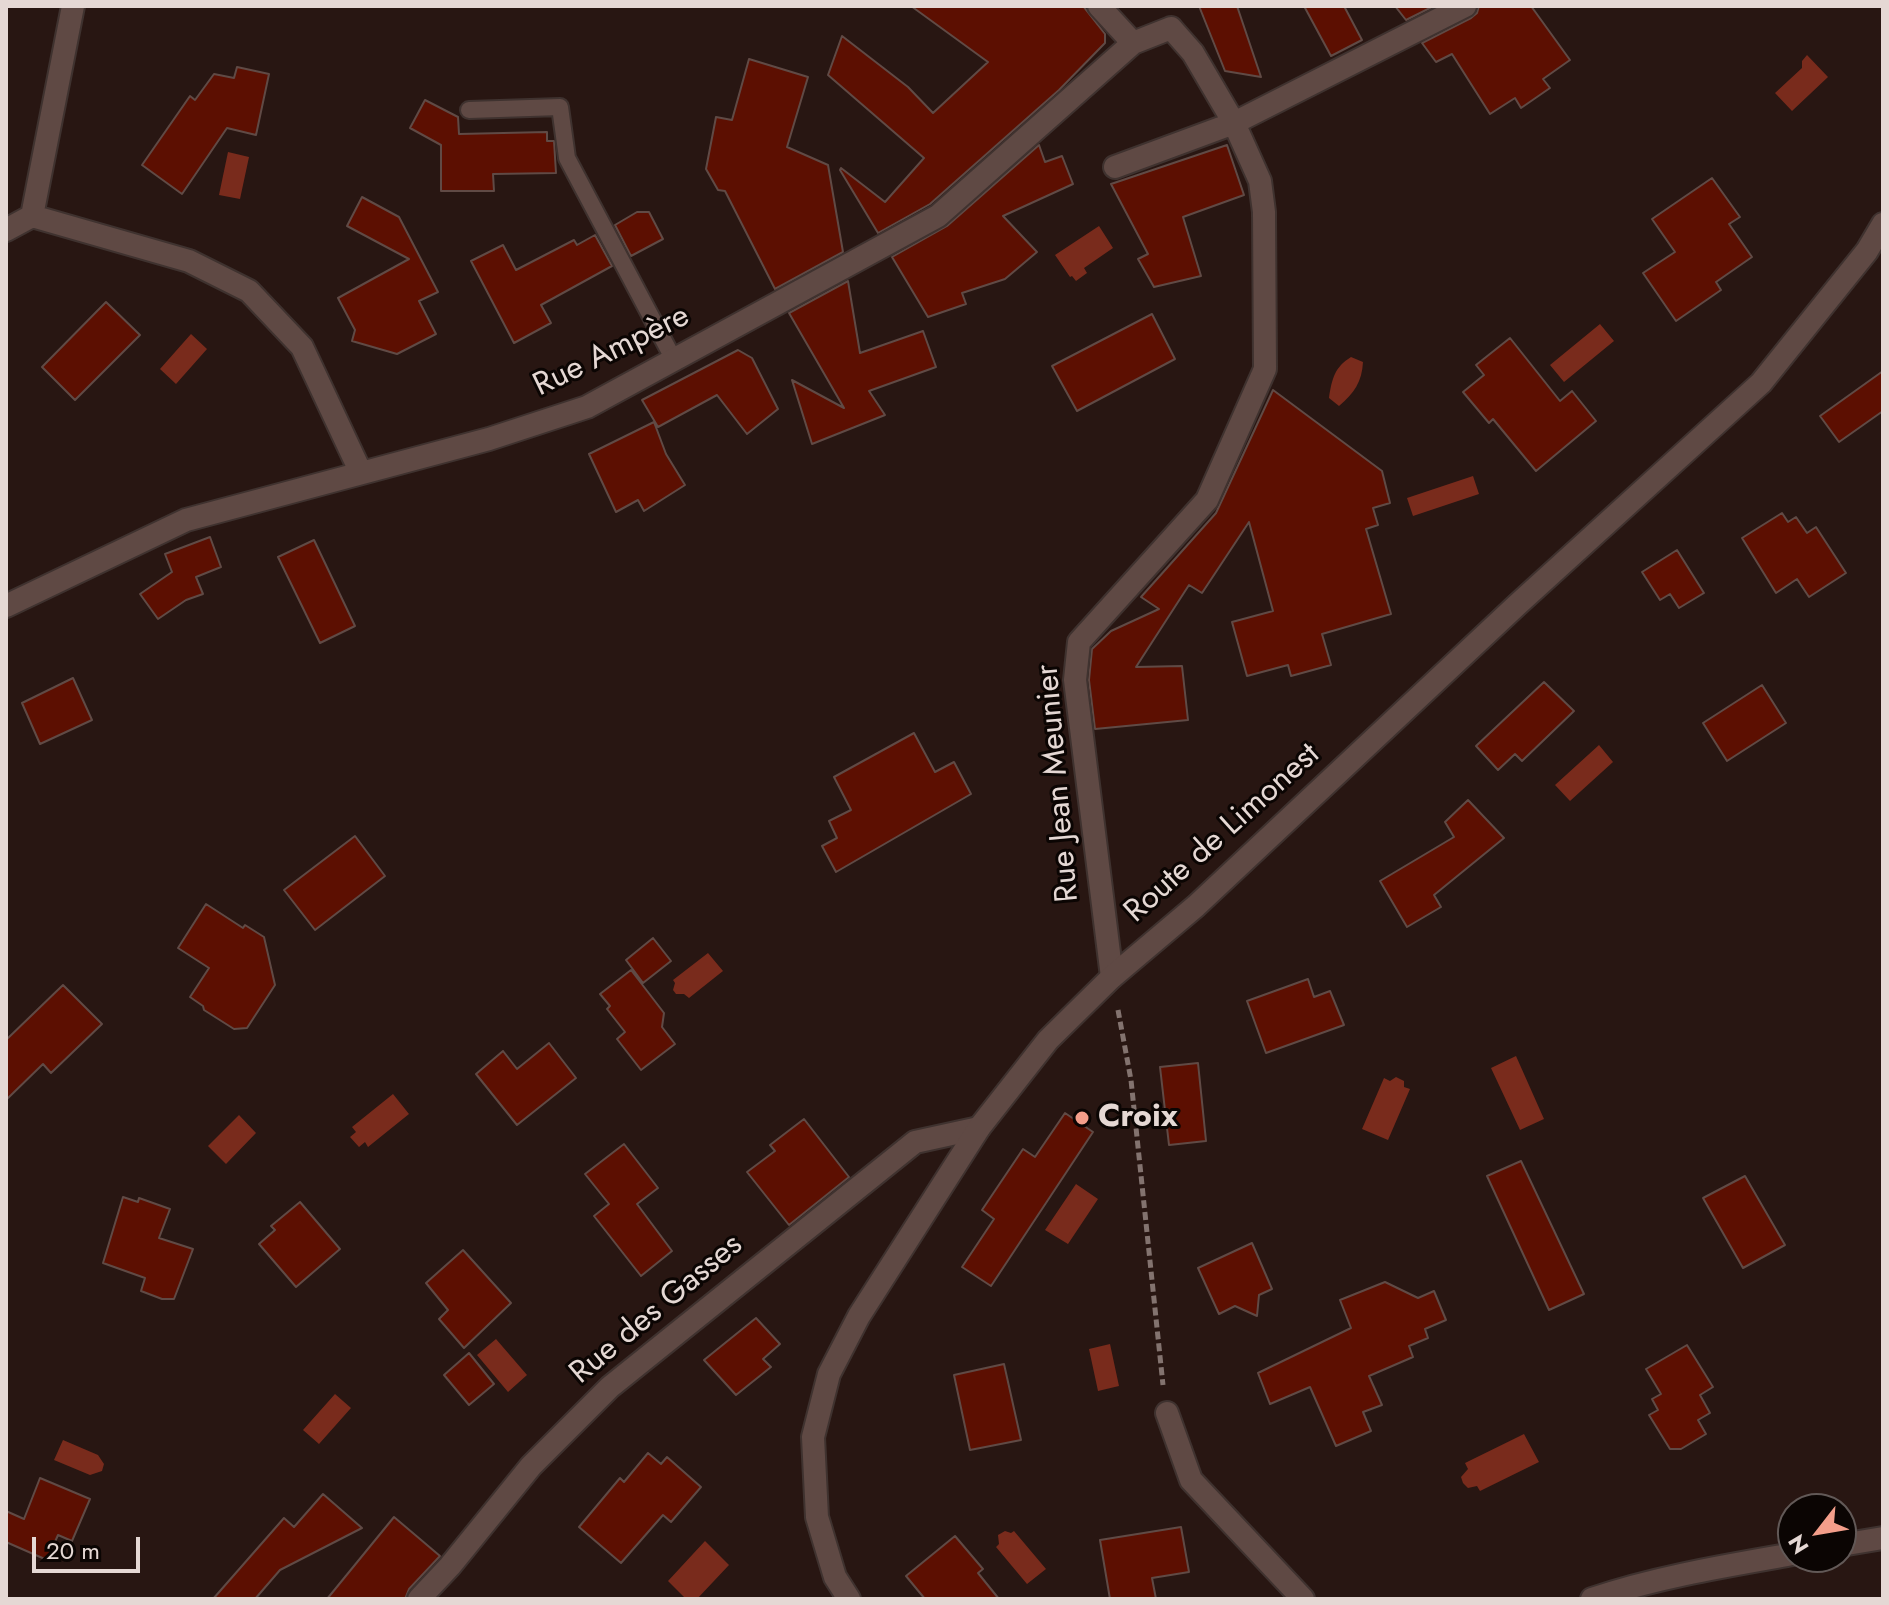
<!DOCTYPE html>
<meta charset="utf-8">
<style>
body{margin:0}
#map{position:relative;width:1889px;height:1605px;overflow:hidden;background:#281612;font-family:Jost,sans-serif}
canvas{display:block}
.frame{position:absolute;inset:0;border:8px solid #e5d8d4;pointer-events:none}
.north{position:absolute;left:1777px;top:1493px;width:80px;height:80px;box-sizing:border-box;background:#0b0503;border:2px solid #625957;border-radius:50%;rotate:239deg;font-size:22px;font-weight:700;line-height:32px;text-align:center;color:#e5d8d4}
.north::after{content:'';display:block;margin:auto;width:28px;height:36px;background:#f49e8a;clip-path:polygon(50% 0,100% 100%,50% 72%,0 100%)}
.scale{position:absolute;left:32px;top:1537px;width:108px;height:36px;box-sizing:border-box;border:4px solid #e5d8d4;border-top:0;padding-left:10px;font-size:24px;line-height:28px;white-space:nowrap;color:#e5d8d4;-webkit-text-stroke:6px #0b0503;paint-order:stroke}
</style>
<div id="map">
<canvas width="1889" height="1605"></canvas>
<div class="frame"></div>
<div class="north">N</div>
<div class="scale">20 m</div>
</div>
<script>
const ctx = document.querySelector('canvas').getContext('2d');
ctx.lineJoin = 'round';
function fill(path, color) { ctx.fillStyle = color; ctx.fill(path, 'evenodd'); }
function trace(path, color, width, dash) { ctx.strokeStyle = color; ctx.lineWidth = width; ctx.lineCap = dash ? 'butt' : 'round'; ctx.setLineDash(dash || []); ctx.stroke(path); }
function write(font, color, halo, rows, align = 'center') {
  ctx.font = font + ' Jost,sans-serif'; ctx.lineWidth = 6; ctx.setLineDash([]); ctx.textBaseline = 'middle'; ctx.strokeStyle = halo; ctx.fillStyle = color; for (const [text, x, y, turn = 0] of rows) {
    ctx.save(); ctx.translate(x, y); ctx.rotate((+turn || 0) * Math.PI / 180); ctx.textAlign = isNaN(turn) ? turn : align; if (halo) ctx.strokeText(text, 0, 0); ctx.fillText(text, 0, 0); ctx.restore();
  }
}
fill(new Path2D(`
 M1807 55 1828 77 1792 111 1775 93 1802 68V61Z
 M228 152 249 157 240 199 219 195Z
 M1099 226 1113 248 1084 268 1087 273 1076 281 1072 276 1070 277 1055 255Z
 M1600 324 1614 341 1564 382 1550 365Z
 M191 334 207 349 176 384 160 369Z
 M1351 357 1363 362C1362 382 1354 393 1339 406L1329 398C1332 378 1335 367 1351 357Z
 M1473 476 1479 494 1413 516 1407 498Z
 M1599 745 1613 762 1570 801 1555 785Z
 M708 953 723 971 689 998 684 994H676L673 990 675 983 673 980Z
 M1516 1056 1544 1119 1520 1130 1491 1068Z
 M1396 1077 1404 1081V1087L1410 1089 1388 1140 1362 1129 1384 1078 1390 1081Z
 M393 1094 409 1114 368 1147 365 1142 359 1147 350 1137 356 1132 352 1127Z
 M239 1115 256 1133 226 1164 208 1146Z
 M1076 1184 1098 1199 1068 1244 1045 1230Z
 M496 1339 527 1375 508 1392 477 1355Z
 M1110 1344 1119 1386 1098 1391 1089 1349Z
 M335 1394 351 1408 319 1444 303 1430Z
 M1524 1434 1539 1462 1480 1491 1477 1486 1468 1488 1463 1483 1461 1477 1468 1469 1465 1463Z
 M63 1440 98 1455 104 1464 102 1471 90 1475 54 1460Z
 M1005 1531 1011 1533 1014 1531 1046 1569 1027 1584 996 1547 999 1544 998 1535Z
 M705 1541 729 1565 697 1599H686L668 1581Z`), '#792b1c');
const building = new Path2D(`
 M911 6H1083L1105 34V43L1059 90 930 204 878 233 840 170 841 168 885 202 924 158 828 75 842 36 908 87 933 113 988 62Z
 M1199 6H1237L1261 77 1225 71Z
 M1304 6H1344L1362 40 1331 56Z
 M1395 6H1434L1406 20Z
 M1479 6H1531L1570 60 1543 79 1550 88 1521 108 1515 98 1490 114 1452 54 1436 62 1422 43 1471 18 1477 13Z
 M749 59 808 77 787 147 828 165 843 252 775 289 725 191 718 190 706 169 716 117 732 120Z
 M237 67 269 74 256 135 227 128 182 194 142 165 190 96 195 100 214 74 234 78Z
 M425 100 458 117 459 134 547 132V141H554L556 173 493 174 494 191H441V145L410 128Z
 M1039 145 1045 162 1062 156 1073 184 1003 216 1037 252 1005 279 962 293 966 304 928 317 892 257 947 226Z
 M1227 145 1244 195 1183 217 1201 276 1154 287 1138 259 1148 254 1111 184Z
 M1712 178 1740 217 1729 224 1752 257 1716 282 1721 290 1676 321 1643 273 1675 252 1652 219Z
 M362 197 399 217 438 292 419 301 436 334 397 354 352 341 355 330 338 298 409 259 347 226Z
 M637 212H649L663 239 631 256 615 225Z
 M595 235 612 266 541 305 551 323 514 343 471 261 503 245 516 270 574 240 577 245Z
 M848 281 860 353 923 331 936 367 869 391 885 415 812 444 792 380 844 408 789 313Z
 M106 302 140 335 75 400 42 367Z
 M1152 314 1175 359 1077 411 1052 366Z
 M1510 338 1560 401 1572 391 1596 421 1536 471 1493 419 1489 423 1463 392 1484 375 1476 365Z
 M738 350 752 358 778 409 747 434 717 395 658 427 642 400Z
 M1883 371V411L1839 442 1820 416Z
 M1273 390 1382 471 1390 503 1373 508 1378 525 1366 529 1391 614 1322 634 1331 665 1291 676 1288 665 1247 676 1232 622 1273 611 1249 522 1202 593 1189 585 1136 667 1182 666 1188 720 1095 729 1089 680 1092 649 1111 631 1159 609 1141 597 1216 513Z
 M654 422 666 454 685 485 644 511 638 500 616 512 589 454Z
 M1782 513 1788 522 1796 517 1807 533 1816 527 1846 573 1809 597 1797 579 1776 593 1742 538Z
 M210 537 221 567 196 577 203 594 186 600 158 619 140 594 172 572 165 554Z
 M314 540 355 626 320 643 278 557Z
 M1677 550 1704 593 1679 608 1670 594 1660 600 1642 572Z
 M73 678 92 720 40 744 22 703Z
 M1544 682 1574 711 1522 761 1515 754 1498 770 1476 746Z
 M1762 685 1786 723 1727 761 1703 723Z
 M914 733 935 772 954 762 971 794 836 872 822 846 837 838 829 821 851 810 834 777Z
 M1468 800 1504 838 1434 895 1441 907 1407 927 1380 881 1454 837 1445 822Z
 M355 836 385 876 315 930 284 890Z
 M206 904 243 928 245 925 264 937 275 985 247 1028 234 1029 204 1010 203 1006 190 997 209 968 178 948Z
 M653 938 671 961 643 983 626 960Z
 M631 970 664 1013 662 1027 675 1044 641 1070 617 1039 625 1032 607 1009 610 1006 600 994Z
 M1308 979 1314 997 1330 991 1344 1025 1266 1053 1247 1001Z
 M63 985 102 1024 51 1073 43 1064 6 1100V1040Z
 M549 1043 576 1078 517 1125 476 1074 503 1051 517 1069Z
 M1198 1063 1206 1141 1169 1145 1160 1067Z
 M1065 1113 1093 1132 991 1286 962 1267 994 1219 982 1210 1023 1149 1035 1157Z
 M804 1119 849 1177 789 1225 747 1172 775 1151 770 1145Z
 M624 1144 658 1188 637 1204 672 1251 641 1276 594 1216 609 1204 585 1174Z
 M1521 1161 1584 1294 1549 1310 1487 1176Z
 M1745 1176 1785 1245 1743 1268 1703 1198Z
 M123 1197 138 1202 139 1198 170 1209 159 1238 193 1249 174 1299H162L141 1291 145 1278 103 1263Z
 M300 1202 340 1249 296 1287 259 1244 275 1230 271 1226Z
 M1252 1243 1272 1289 1259 1295 1257 1316 1235 1306 1219 1314 1198 1268Z
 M463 1250 511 1303 464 1348 439 1319 448 1310 426 1283Z
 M1385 1282 1418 1298 1434 1291 1446 1320 1425 1329 1428 1338 1409 1346 1413 1357 1369 1376 1382 1405 1363 1412 1371 1431 1336 1446 1310 1387 1270 1404 1258 1373 1351 1328 1340 1300Z
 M756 1318 780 1344 763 1359 771 1367 736 1395 704 1360Z
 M1687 1345 1713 1387 1700 1395 1710 1413 1698 1420 1706 1434 1681 1449H1670L1649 1415 1658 1410 1652 1399 1661 1394 1646 1369Z
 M469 1353 494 1384 469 1405 444 1375Z
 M1004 1364 1021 1440 970 1450 954 1375Z
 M648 1453 661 1464 667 1457 701 1487 671 1522 663 1515 621 1563 579 1527 620 1478 624 1482Z
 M40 1478 90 1499 72 1541 58 1535 47 1560 6 1542V1511L24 1519Z
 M323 1494 362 1528 280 1570 255 1599H213L284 1518 294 1527Z
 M394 1517 440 1556 409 1589 405 1599H327Z
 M1181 1527 1189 1572 1152 1578 1156 1599H1110L1100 1540Z
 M955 1536 983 1569 978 1573 999 1599H925L906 1576Z`);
fill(building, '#5c0f01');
trace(building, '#604a45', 2);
const service = new Path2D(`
 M469 110 560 107 567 158 674 360`);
const minor = new Path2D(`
 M1099 6 1133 43
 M1115 167 1234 123 1465 6
 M32 216 189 261 249 291 302 347 361 473
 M32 216 73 6
 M6 230 32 216
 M6 606 186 520 489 439 587 407 938 216 1133 43 1171 28
 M1112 977 1075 680 1079 642 1207 500 1265 369 1264 212 1260 181 1234 123 1193 53 1171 28
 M1167 1413 1191 1480 1303 1599
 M1841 1545 1883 1538
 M419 1599 450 1566 531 1466 610 1387 915 1142 979 1128
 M1592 1599C1657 1577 1725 1566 1793 1554`);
const tertiary = new Path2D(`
 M849 1599 835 1577 817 1517 813 1437 829 1374 859 1316 979 1128 1048 1040 1112 977 1196 906 1517 605 1761 383 1867 251 1883 224`);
trace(service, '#3f322f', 20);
trace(minor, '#3f322f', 26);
trace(tertiary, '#3f322f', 26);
trace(new Path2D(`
 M1118 1010 1131 1080 1163 1385`), '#83736f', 5, [8, 4]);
trace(service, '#5f4944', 16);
trace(minor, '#5f4944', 22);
trace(tertiary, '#5f4944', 22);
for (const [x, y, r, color] of [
 [1082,1118,8,"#f49e8a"]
]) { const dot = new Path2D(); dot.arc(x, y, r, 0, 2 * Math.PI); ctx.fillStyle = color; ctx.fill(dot); trace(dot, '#0b0503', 3); }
write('32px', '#e5d8d4', '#0b0503', [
 ["Rue Ampère",612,352,-26],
 ["Rue Jean Meunier",1059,783,-95],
 ["Route de Limonest",1223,834,-42],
 ["Rue des Gasses",657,1310,-40]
]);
write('bold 32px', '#e5d8d4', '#0b0503', [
 ["Croix",1098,1118]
], 'left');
</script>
